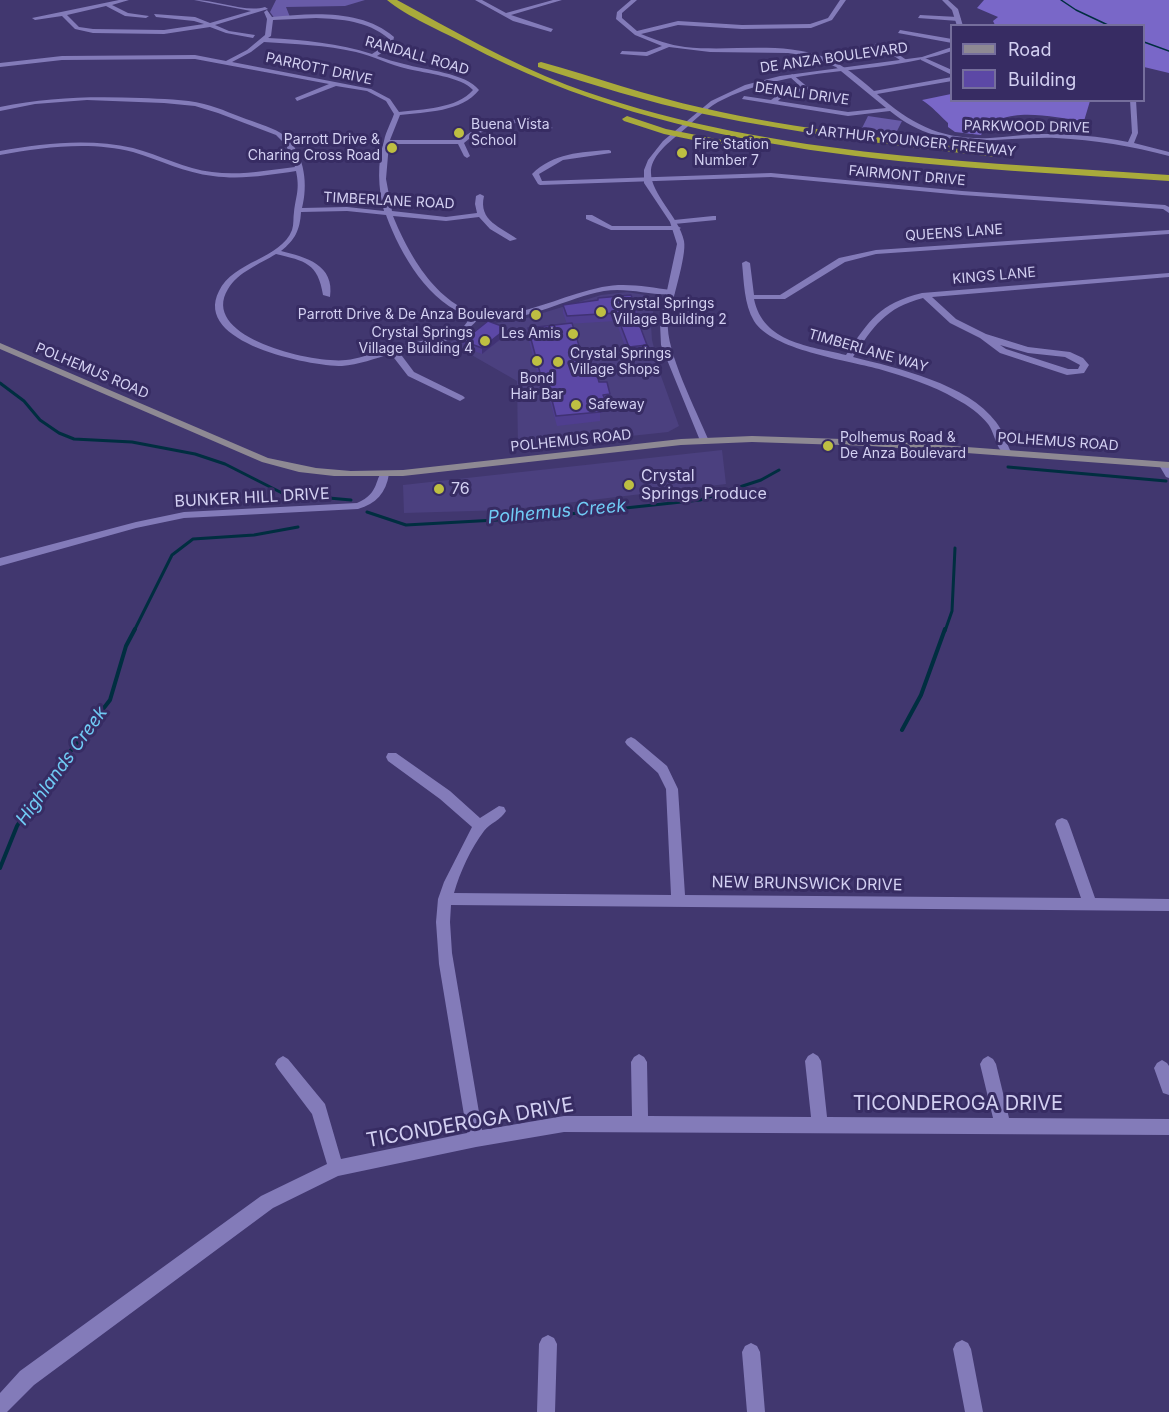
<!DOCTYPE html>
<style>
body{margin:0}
#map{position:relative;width:1169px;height:1412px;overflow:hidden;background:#41376f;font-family:Inter,sans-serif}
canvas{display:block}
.legend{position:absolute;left:950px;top:24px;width:195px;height:78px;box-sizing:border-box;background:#372c63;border:2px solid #756e9c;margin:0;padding:8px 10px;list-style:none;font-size:18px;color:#d3d0f2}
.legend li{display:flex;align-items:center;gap:12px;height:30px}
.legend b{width:30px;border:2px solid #756e9c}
</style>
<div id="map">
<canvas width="1169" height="1412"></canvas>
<ul class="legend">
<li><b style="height:8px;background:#8e8993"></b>Road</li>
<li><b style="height:16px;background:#5c48a6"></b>Building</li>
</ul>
</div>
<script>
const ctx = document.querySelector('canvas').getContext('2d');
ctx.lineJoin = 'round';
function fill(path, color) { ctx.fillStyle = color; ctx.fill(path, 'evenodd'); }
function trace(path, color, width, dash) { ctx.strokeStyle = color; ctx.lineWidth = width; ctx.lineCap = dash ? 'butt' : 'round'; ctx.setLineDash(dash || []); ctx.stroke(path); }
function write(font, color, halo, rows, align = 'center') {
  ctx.font = font + ' Inter,sans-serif'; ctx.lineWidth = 6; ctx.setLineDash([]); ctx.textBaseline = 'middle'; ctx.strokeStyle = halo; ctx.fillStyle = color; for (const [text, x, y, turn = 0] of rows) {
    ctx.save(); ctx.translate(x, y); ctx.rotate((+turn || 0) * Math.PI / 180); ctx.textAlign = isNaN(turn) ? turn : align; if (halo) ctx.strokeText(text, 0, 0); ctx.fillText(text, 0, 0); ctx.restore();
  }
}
fill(new Path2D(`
 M627 292 645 295 655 300 651 325 652 340 661 376 679 426 668 432 518 448 517 381 449 342 466 336 485 324 517 321 601 295Z
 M722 450 726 484 507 510 404 513 403 485Z`), '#4b407f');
fill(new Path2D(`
 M276 0H365L345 6 286 7 290 17 275 19 270 12Z
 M868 116 902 121 896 133 862 128Z`), '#685ba8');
fill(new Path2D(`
 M984 0H1169V73L1144 67V26L995 25 993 21 998 17 977 8Z
 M951 94 952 100 1090 101 1084 121C1052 118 1002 103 981 135L955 132 948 127V123C939 115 933 107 922 100Z`), '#7967c8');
trace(new Path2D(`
 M1061 0 1076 10 1110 26
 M1144 42 1169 51`), '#002e40', 1.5);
trace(new Path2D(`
 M0 383 24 401 40 420 59 433 74 439 132 442 195 454 225 464 284 494 351 500
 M1008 467 1166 481
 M367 512 406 525 532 518 700 500 761 480 779 470
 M134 631 172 555 193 539 254 535 298 527
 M945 631 952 611 955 548`), '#002e40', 3);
trace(new Path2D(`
 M902 730 921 695 945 629
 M0 868 17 826 35 797 110 700 126 646 135 629`), '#002e40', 4);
fill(new Path2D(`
 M119 0H129L112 5 128 13 149 16 146 18 125 16 106 6 67 15 79 27 93 29 164 30 204 24 194 21 156 17 154 14 195 17 210 23 251 11 194 0C217 0 246 13 265 7L268 9 215 25 229 31 255 35 253 38 226 33 210 27 164 34 93 33 75 29 62 16 35 20 32 18Z
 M475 0H482L506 13 553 0H562L511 15 553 29 551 32 513 21Z
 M631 0H637L622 13V18L637 31 678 21 742 25 810 24 828 18 840 0H846L832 20 811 28 742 29 678 25 641 34C656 40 669 45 685 47 731 52 780 41 824 57 843 64 859 78 874 91L952 77V81L877 94C912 125 942 140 990 138 1007 137 1024 134 1041 134 1070 134 1099 136 1128 142L1132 133 1130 100H1136L1138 133 1134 143 1169 152V156C1132 146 1095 140 1056 138 995 136 943 155 890 111L848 116 742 99 744 96 771 100 779 94 802 88 790 77 792 74 810 89 783 96 778 101 848 112 886 108 836 67 809 56 788 53 710 52 669 47 647 56 620 54 622 51 646 52 662 46 635 35 616 19 617 12Z
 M267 10 272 17C311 13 363 9 394 37L392 46 377 56C386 59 395 62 404 64 425 70 466 73 479 90 462 112 425 112 400 115L390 140H459L471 132 527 116 553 128 548 129 527 120 475 134 464 143 470 156 467 158 464 156 458 144H389L386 179 392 211 446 217 477 213 475 204 476 196 480 194 484 196C478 221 501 227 517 239L510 241 490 229 479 217 446 221 393 216C411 261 448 324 505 315 538 309 569 294 602 287 625 282 649 287 671 290L675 292 674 294C651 296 628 287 604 291 562 299 522 325 478 319 459 343 427 345 399 352L414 372 463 396 465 398 460 401 408 376 391 354C376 358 358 365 342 366 309 366 192 343 219 291 233 261 281 259 292 230 294 224 293 218 294 212 296 195 300 190 296 171 269 175 241 180 213 176 185 173 160 160 133 152 91 141 43 147 0 155V151C43 143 90 138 133 148 160 155 185 169 212 172 240 176 268 170 295 167L286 145 276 135 218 113 195 106 164 103 87 100 35 104 0 111V107C47 97 93 96 141 98 162 99 184 99 204 104 221 108 236 116 252 121 264 126 279 129 288 139 305 157 308 185 302 208L347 207 384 211C378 188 377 163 384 141 386 131 391 123 394 114L386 101 367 91 336 86 297 101 295 98 329 84 195 59 62 60 0 67V63L62 56 195 55 226 61 247 50 265 35 267 19 264 12ZM316 18C342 19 367 21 388 38L387 44 372 54C339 43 303 40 268 38L271 36 273 20ZM264 42C295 44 326 45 356 52 373 56 390 65 408 69 425 73 462 77 473 90 457 109 422 109 399 112L390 99 371 89 232 62 251 52ZM347 211 386 215C401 256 429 303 471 317L464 326 453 333C429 339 405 345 382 351 370 354 358 359 346 360 315 364 198 338 228 289 238 272 260 264 276 254 305 261 318 263 323 295L330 297C335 265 306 257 281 251 295 240 300 230 301 212Z
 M920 15 958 17 961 19 958 21 918 18Z
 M900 30 952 39V43L898 33Z
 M876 43 889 48 908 61 903 62 885 50 874 46Z
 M921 58H925L952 70V75L921 60Z
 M609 150 611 151V153L563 160 539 174 542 181 771 173 962 191 1165 205 1169 207V213L1163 209 962 195 771 177 540 185 538 184 532 174C553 153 581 152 609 150Z
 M586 215H592L612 226H677L681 228 677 230H611L586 219Z
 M713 216H716V220L674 224 670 222 674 220Z
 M1169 230V234L876 254 845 262 785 299H754C763 343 810 346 846 355 870 319 879 304 922 293L1169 273V277L932 297 956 319 986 334 1028 347 1070 352 1083 358 1089 365 1084 373 1067 375 1000 353 980 338 950 323 923 298C885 308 874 326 853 357 897 368 968 384 996 422 1003 431 1006 442 1011 452L1006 455C996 450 995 433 988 424 980 414 968 405 956 399 933 385 905 377 879 369 846 360 772 350 754 321 744 304 744 282 742 263L746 261 750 263 754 295H780L839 258 876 250ZM1000 345 1028 353 1065 357 1080 365 1078 369H1068L1006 349Z
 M1164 462 1169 465V478L1166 477 1159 465Z
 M631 737 635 739 667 766 678 789 685 895 1081 898 1055 824 1057 820 1062 818 1067 820 1069 824 1095 898 1169 899V911L451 905 450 922 452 953 482 1130 564 1116H632L631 1062 634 1057 639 1054 644 1057 647 1062 648 1116 811 1117 805 1061 808 1056 813 1053 818 1056 821 1061 827 1117 993 1118 980 1064 983 1059 988 1056 993 1059 996 1064 1009 1118 1169 1119V1135L564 1132 476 1147 338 1176 273 1208 34 1385 7 1412H0V1393L20 1371 261 1196 327 1164 312 1114 278 1069 275 1064 278 1059 283 1056 288 1059 325 1104 341 1159 467 1133 439 964 436 922 438 899 444 882 472 827 440 799 388 761 386 757 388 753H396L450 791 480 818 499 806 504 807 506 811C501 820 490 823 484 831 471 848 460 872 454 893L671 895 666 789 658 773 627 745 625 742 627 739Z
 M1162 1060 1167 1063 1169 1066V1095L1163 1093 1154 1068 1157 1063Z
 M548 1335 554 1338 557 1344 555 1412H537L539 1344 542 1338Z
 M962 1340 968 1343 971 1349 983 1412H965L953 1349 956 1343Z
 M751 1343 757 1346 760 1352 765 1412H747L742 1352 745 1346Z`), '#837bb9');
fill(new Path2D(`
 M942 0H948L958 9 963 26H957L952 10Z
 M952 47V51C876 77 789 64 718 102 704 110 691 124 679 134 668 143 650 157 651 173 651 194 679 217 684 241 687 256 671 303 668 322 665 350 697 412 709 441L707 443H701L661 345 660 323 677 244 670 222 644 183V170L648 160 663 141 711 101 745 85 780 76 922 57Z
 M384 471 389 474C386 493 376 504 358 509L184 518 136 528 0 566V558L136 522 184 512 357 503C381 493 374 476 384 471Z`), '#837bb9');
fill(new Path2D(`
 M0 343 268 458 316 468 351 471 403 470 681 439 752 436 872 440 1169 462V468L872 446 752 442 681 445 403 476H334L299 472 262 462 0 349Z`), '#8e8993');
fill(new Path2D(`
 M387 0H397C452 30 508 62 567 85 758 156 967 161 1169 175V181C931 165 681 159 466 44 443 32 406 16 387 0Z
 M541 62C595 77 648 96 703 108 799 130 898 140 996 151L1001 154 996 157C898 146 800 134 704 114 648 102 592 85 538 67V63Z
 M627 116 666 129 757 147 762 150 757 153 664 134 624 121 622 119Z`), '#a9aa3b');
fill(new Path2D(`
 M598 298 637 310 636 317 647 345V353L628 355 616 321 567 324 563 313V305L598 301Z
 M507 328V334L482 354 464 347 463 341Z
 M528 328 599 382 610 394V403L606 404V411L600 413V421L557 426 550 401 543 402 540 389 539 380 528 337Z`), '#4f3e8f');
fill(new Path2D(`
 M507 328V334L482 354V348Z
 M606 402V411L600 413 598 404Z`), '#403274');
const building = new Path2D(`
 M631 295 637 310H634L647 345 629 347 616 313 567 316 563 305 598 300V298Z
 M488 321 507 328 482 348 463 341Z
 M572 323 588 375H597L599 382H607L610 394 603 395 606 402 598 404 600 412 556 416 550 392H543L539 380H542L528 328Z`);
fill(building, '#5c48a6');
trace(building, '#403274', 1.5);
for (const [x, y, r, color] of [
 [459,133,6,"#bebf42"],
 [392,148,6,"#bebf42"],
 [682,153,6,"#bebf42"],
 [601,312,6,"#bebf42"],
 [536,315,6,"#bebf42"],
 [573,334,6,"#bebf42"],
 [485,341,6,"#bebf42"],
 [537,361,6,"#bebf42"],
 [558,362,6,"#bebf42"],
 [576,405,6,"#bebf42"],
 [828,446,6,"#bebf42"],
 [629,485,6,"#bebf42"],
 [439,489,6,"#bebf42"]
]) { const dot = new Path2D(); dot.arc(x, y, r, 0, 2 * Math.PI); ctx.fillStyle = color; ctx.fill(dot); trace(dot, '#372c63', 2); }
write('14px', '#d3d0f2', '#372c63', [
 ["RANDALL ROAD",417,56,16],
 ["DE ANZA BOULEVARD",834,58,-8],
 ["PARROTT DRIVE",319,69,12],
 ["DENALI DRIVE",802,94,8],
 ["PARKWOOD DRIVE",1027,127,1],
 ["J ARTHUR YOUNGER FREEWAY",911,141,6],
 ["FAIRMONT DRIVE",907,176,5],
 ["TIMBERLANE ROAD",389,201,3],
 ["QUEENS LANE",954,233,-4],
 ["KINGS LANE",994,276,-5],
 ["TIMBERLANE WAY",868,351,16],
 ["POLHEMUS ROAD",92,371,23],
 ["POLHEMUS ROAD",571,441,-6],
 ["POLHEMUS ROAD",1058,442,4]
]);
write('14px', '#d3d0f2', '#372c63', [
 ["Buena Vista",471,125],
 ["School",471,141],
 ["Parrott Drive &",380,140,"right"],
 ["Charing Cross Road",380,156,"right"],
 ["Fire Station",694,145],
 ["Number 7",694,161],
 ["Crystal Springs",613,304],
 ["Village Building 2",613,320],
 ["Parrott Drive & De Anza Boulevard",524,315,"right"],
 ["Crystal Springs",473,333,"right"],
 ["Village Building 4",473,349,"right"],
 ["Les Amis",561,334,"right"],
 ["Crystal Springs",570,354],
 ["Village Shops",570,370],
 ["Bond",537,379,"center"],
 ["Hair Bar",537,395,"center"],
 ["Safeway",588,405],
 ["Polhemus Road &",840,438],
 ["De Anza Boulevard",840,454]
], 'left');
write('16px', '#d3d0f2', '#372c63', [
 ["Crystal",641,476],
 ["Springs Produce",641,494],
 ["76",451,489]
], 'left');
write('16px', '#d3d0f2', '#372c63', [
 ["BUNKER HILL DRIVE",252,498,-3],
 ["NEW BRUNSWICK DRIVE",807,884,1]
]);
write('italic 18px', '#70cbf5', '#372c63', [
 ["Polhemus Creek",557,512,-5],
 ["Highlands Creek",62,766,-54]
]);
write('20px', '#d3d0f2', '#372c63', [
 ["TICONDEROGA DRIVE",958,1104],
 ["TICONDEROGA DRIVE",470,1123,-10]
]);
</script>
